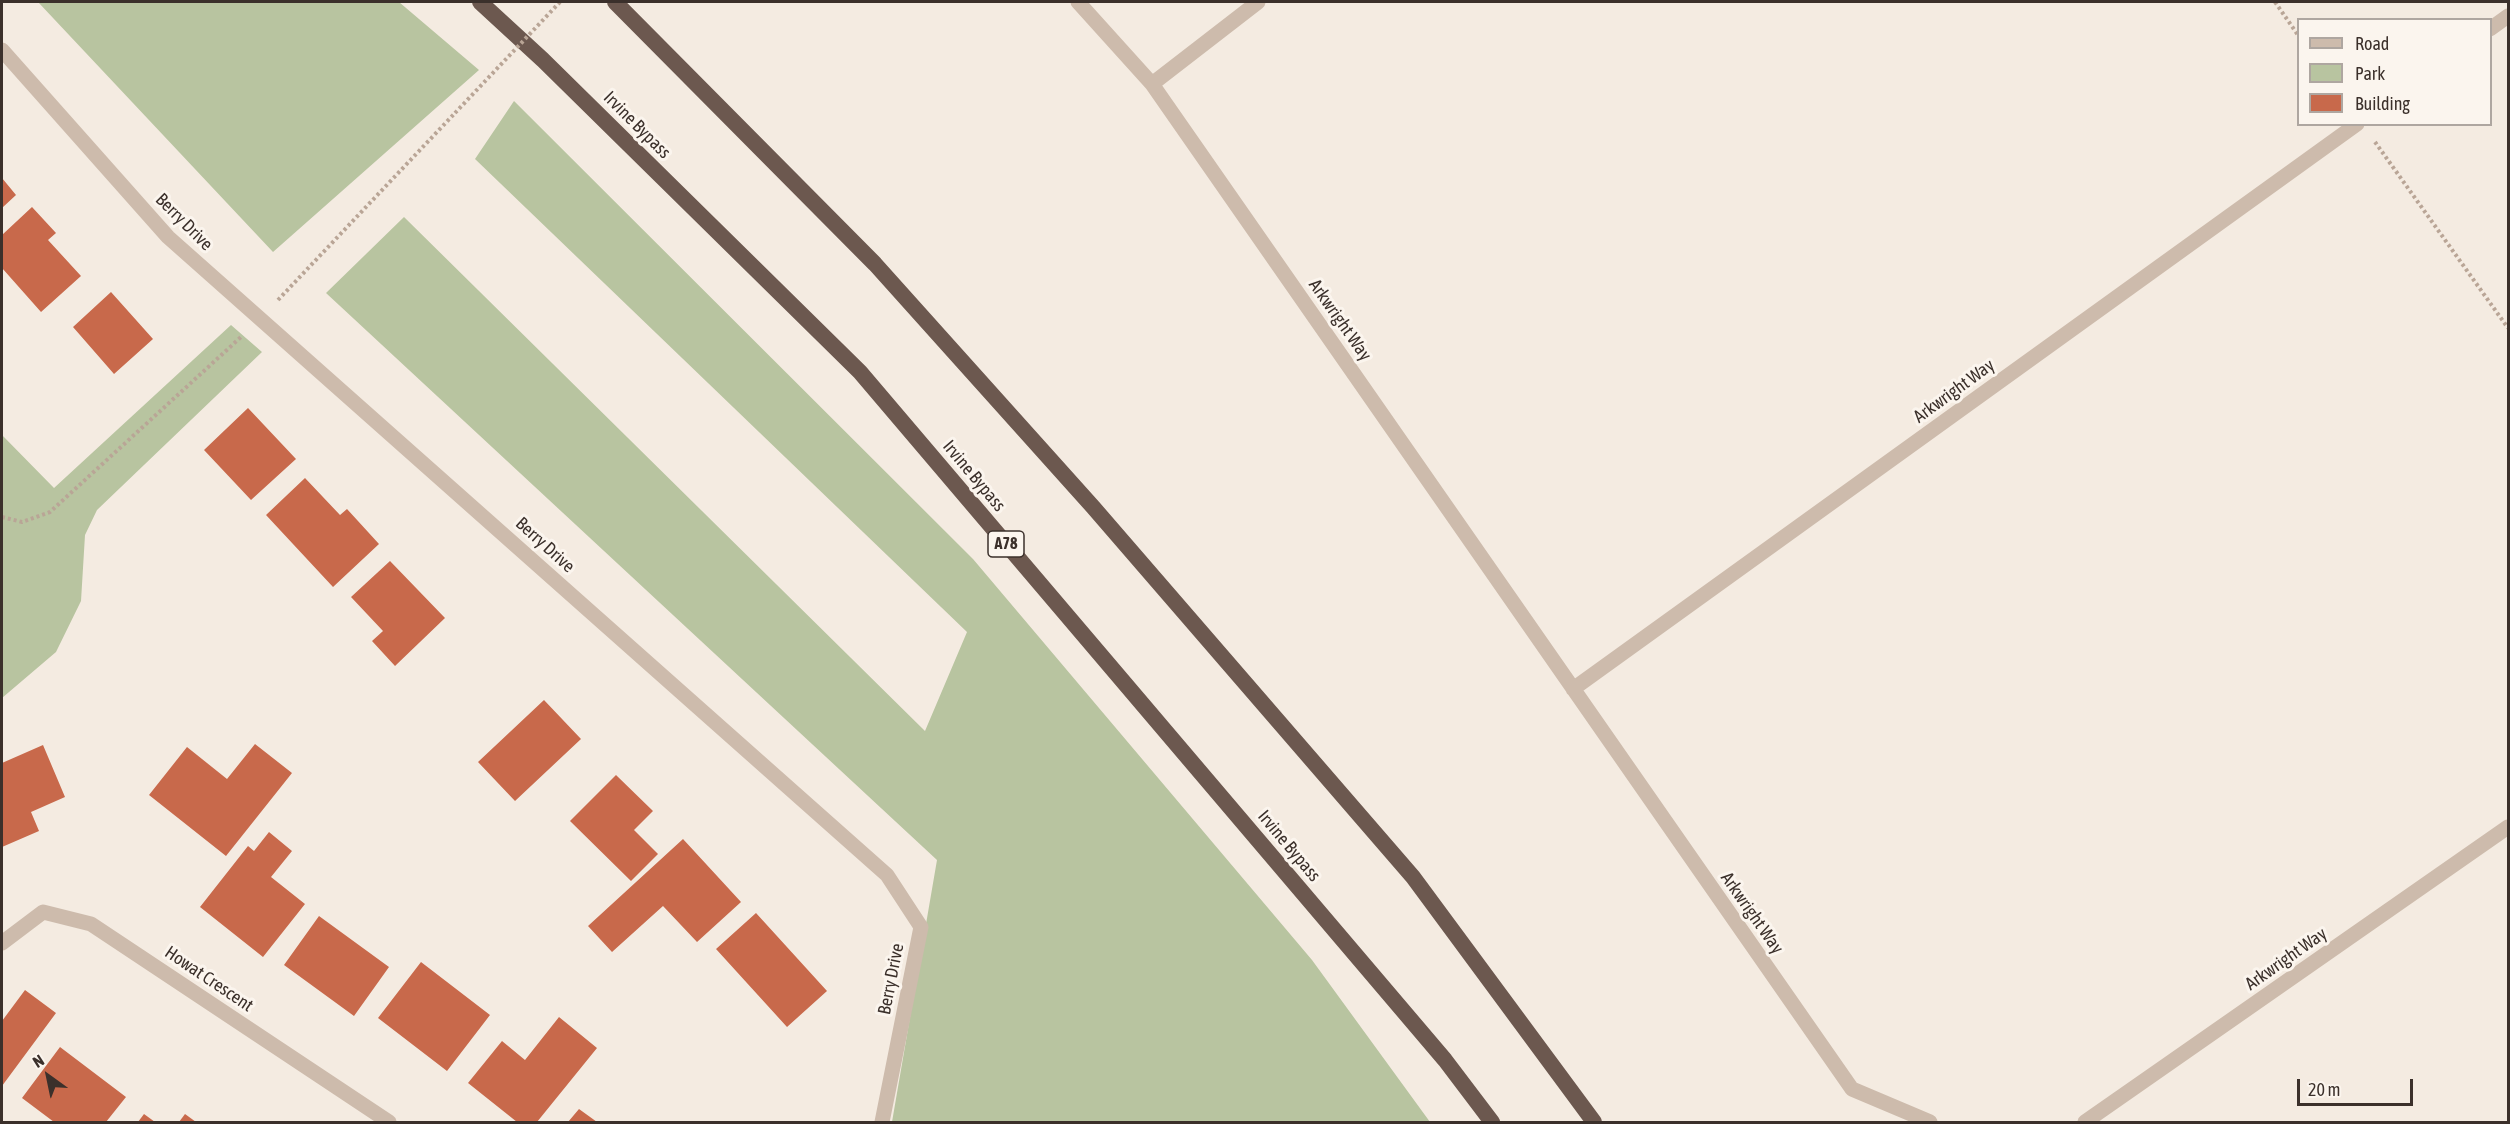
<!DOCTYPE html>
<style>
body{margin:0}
#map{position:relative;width:2510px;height:1124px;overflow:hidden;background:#f4ebe1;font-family:"Asap Condensed",sans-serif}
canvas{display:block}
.frame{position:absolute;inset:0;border:3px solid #3b302b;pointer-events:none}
.legend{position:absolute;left:2297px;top:18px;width:195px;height:108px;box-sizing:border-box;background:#fbf5ee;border:2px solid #aea6a0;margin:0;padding:8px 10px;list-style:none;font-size:18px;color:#3b302b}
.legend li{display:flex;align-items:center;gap:12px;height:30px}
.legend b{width:30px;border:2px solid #aea6a0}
.north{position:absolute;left:18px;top:1046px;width:60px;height:60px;-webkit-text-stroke:4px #fbf5ee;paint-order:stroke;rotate:327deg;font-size:16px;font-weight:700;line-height:24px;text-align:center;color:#3b302b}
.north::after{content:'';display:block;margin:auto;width:21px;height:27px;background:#3b302b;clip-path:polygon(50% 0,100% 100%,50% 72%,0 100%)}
.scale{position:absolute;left:2297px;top:1079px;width:116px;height:27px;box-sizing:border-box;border:3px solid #3b302b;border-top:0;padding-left:8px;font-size:18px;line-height:21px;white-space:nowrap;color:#3b302b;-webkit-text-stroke:4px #fbf5ee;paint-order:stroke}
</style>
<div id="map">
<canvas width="2510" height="1124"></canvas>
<div class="frame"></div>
<ul class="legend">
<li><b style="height:8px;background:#cdbbac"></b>Road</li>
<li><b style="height:16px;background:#b8c4a0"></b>Park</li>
<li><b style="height:16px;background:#c8694b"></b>Building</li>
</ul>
<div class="north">N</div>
<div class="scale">20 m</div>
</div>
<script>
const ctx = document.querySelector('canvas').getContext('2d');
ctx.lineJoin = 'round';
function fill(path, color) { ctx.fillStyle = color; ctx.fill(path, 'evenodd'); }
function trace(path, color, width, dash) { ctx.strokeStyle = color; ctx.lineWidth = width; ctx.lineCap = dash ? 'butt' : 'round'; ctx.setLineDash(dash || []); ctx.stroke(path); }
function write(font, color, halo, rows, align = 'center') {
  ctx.font = font + ' "Asap Condensed",sans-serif'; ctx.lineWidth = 6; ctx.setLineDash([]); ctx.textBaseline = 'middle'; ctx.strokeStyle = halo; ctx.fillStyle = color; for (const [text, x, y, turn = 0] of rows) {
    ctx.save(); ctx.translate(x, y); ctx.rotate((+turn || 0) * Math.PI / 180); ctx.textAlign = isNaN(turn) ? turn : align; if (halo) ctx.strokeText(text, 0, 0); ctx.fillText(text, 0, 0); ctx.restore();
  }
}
fill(new Path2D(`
 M38 2H399L479 70 273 252Z
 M514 101 973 559 1312 960 1430 1122H892L937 860 326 293 404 217 925 731 967 632 475 159Z
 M231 325 262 352 97 510 85 535 81 601 56 652 2 698V435L54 488Z`), '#b8c4a0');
fill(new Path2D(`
 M2 178 16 195 2 208Z
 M32 207 56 233 48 240 81 276 41 312 2 268V235Z
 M111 292 153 339 114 374 73 327Z
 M248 408 296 459 251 500 204 450Z
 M305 478 340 515 347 509 379 544 333 587 266 515Z
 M390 561 445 618 395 666 372 641 383 631 351 597Z
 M544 700 581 739 515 801 478 762Z
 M255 744 292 773 226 856 149 795 187 747 227 779Z
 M43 745 65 797 31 812 39 831 2 847V763Z
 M616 775 653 811 634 830 658 854 631 881 570 821Z
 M269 832 292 851 271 877 305 904 263 957 200 907 248 846 254 851Z
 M683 839 741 902 697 942 663 906 612 952 588 926Z
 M756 913 827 991 787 1027 716 949Z
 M319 916 389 967 354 1016 284 965Z
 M421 962 490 1015 447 1071 378 1018Z
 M25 990 56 1013 2 1086V1021Z
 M559 1017 597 1048 537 1122H517L468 1083 502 1041 525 1060Z
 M60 1047 126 1097 106 1122H54L22 1098Z
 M579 1109 597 1122H568Z
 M144 1114 155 1122H138Z
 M185 1114 196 1122H179Z`), '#c8694b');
trace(new Path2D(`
 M2275 2 2298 35
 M2375 142 2508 328
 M278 300 455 113
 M2 517 22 522 50 512 241 337`), '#b9a596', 4, [3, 3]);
trace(new Path2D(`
 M1078 2 1152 84 1852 1089 1930 1122
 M2490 29 2508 16
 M2 50 168 237 887 875 921 927 882 1122
 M1152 84 1258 2
 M1573 689 2357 124
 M2 943 43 912 91 924 389 1122
 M2085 1122 2508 827`), '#cdbbac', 15);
trace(new Path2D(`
 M480 2 543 60 860 372 1445 1060 1492 1122
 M615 2 875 264 1093 507 1413 877 1594 1122`), '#6c584f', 16);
trace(new Path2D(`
 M455 113 560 2`), '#b9a596', 4, [3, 3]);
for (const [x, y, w] of [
 [1006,544,36]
]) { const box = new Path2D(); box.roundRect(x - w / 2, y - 13, w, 26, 4.5); ctx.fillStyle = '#fbf5ee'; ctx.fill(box); trace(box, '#3b302b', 1.5); }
write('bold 16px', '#3b302b', null, [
 ["A78",1006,544]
]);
write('18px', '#3b302b', '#fbf5ee', [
 ["Irvine Bypass",637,125,45],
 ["Berry Drive",184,222,45],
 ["Arkwright Way",1340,320,55],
 ["Arkwright Way",1954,391,-36],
 ["Irvine Bypass",974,476,50],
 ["Berry Drive",545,545,42],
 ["Irvine Bypass",1289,846,50],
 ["Arkwright Way",1752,913,55],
 ["Arkwright Way",2286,959,-35],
 ["Howat Crescent",209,979,34],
 ["Berry Drive",891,979,-79]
]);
</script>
